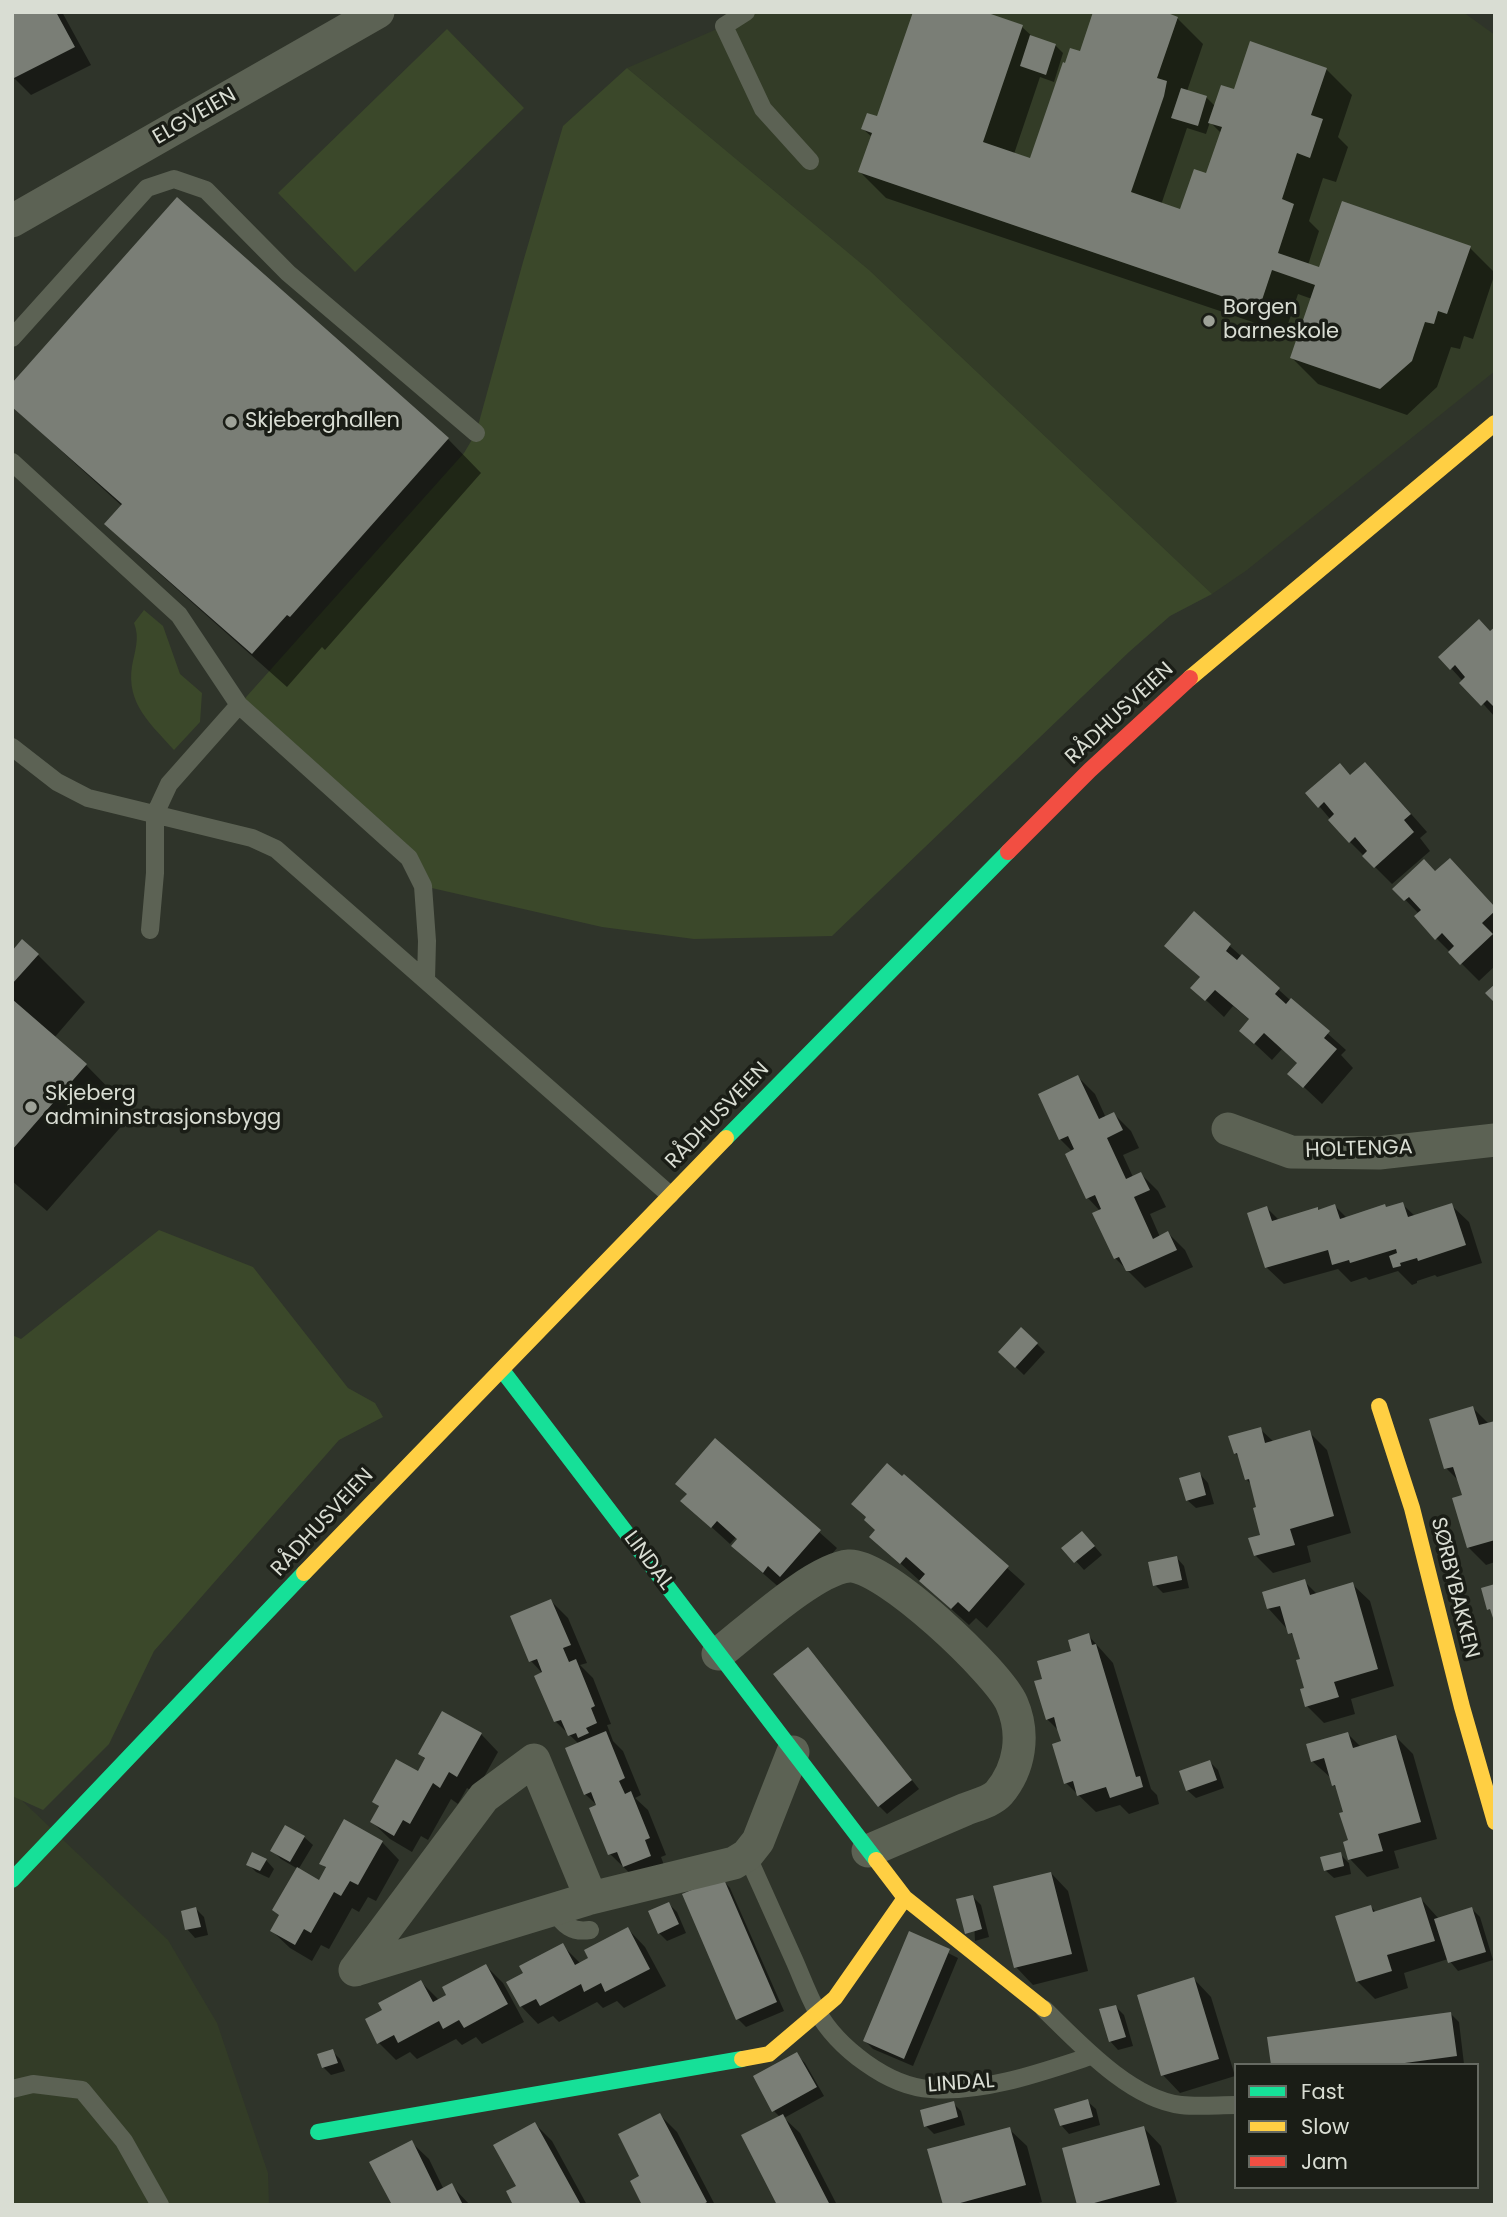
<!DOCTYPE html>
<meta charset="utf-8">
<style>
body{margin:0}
#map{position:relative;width:1507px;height:2217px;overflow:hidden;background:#2f342a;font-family:Poppins,sans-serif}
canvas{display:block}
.frame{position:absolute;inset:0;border:14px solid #d9ddd3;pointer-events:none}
.legend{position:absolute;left:1234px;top:2063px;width:245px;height:126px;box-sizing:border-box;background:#1a1d16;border:2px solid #666a62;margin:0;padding:9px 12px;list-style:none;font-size:21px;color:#d9ddd3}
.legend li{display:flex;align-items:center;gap:14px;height:35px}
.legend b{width:35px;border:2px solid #666a62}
</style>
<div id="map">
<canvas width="1507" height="2217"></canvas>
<div class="frame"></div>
<ul class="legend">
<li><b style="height:9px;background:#16e098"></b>Fast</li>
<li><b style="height:9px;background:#ffcf43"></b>Slow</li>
<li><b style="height:9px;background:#f24e42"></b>Jam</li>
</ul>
</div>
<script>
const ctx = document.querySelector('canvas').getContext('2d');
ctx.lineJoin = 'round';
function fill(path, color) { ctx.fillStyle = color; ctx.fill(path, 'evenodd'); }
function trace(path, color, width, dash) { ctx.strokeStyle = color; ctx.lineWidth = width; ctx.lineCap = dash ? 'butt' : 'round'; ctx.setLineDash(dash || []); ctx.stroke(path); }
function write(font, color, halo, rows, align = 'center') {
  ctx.font = font + ' Poppins,sans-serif'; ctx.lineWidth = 7; ctx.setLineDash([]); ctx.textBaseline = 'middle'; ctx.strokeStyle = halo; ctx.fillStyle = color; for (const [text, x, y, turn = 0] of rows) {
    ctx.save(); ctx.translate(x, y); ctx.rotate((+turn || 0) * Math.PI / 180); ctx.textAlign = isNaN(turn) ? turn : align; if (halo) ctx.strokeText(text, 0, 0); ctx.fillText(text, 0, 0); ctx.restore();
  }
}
fill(new Path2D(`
 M746 12H1463L1495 35V371L1247 570 1212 594 869 270 627 68 724 26Z
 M12 1791 168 1940 217 2023 268 2173 269 2205H12Z`), '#333c27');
fill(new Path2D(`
 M447 29 524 108 355 272 278 193Z
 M627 68 869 270 1212 594 1170 616 1129 652 832 936 694 939 602 927 423 886 409 858 239 705 464 453 476 433 523 262 563 126Z
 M144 610 163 626 180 674 202 693 200 722 174 750C151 724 126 704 132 666 135 650 140 638 134 623Z
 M159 1230 253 1267 348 1388 375 1403 383 1417 339 1440 154 1651 109 1744 43 1810 12 1796V1335L21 1339Z`), '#3b482a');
fill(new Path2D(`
 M12 12H62L91 65 31 95 14 78Z
 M1177 18 1203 44 1187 91 1206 97 1216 107 1235 91 1326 69 1352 95 1338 137 1348 147 1336 182 1323 178 1309 221 1319 231 1308 265 1320 269 1470 248 1495 273 1473 339 1464 336 1460 349 1451 347 1437 387 1407 415 1318 384 1292 358 1312 299 1298 294 1285 333 886 198 860 172 872 137 863 129 1022 27 1034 38 1055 45 1063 53 1054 82 1040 77 1014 154 1031 160 1081 54ZM1210 122 1221 133 1207 175 1181 211 1161 205 1187 128 1206 134Z
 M12 406 448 439 481 473 325 650 322 647 287 687 141 557 107 524 122 506Z
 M1495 630V717L1441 657Z
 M1351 776 1382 781 1427 832 1420 838 1430 851 1392 884 1350 842 1319 806Z
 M1435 873 1495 907V966L1479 981 1436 938 1419 914 1395 889Z
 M1194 914 1346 1050 1341 1055 1353 1068 1322 1104 1290 1074 1299 1064 1282 1049 1272 1060 1241 1031 1250 1020 1233 1006 1224 1017 1193 988 1201 978 1166 946Z
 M12 953 38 955 85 1002 54 1038 86 1065 133 1113 47 1211 12 1181Z
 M1078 1077 1095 1094 1106 1118 1114 1114 1131 1131 1139 1148 1123 1155 1133 1177 1141 1174 1158 1191 1166 1207 1150 1214 1160 1237 1168 1233 1185 1250 1193 1267 1145 1288 1115 1258 1100 1211 1088 1198 1067 1155 1073 1152 1060 1139Z
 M1402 1204 1415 1216 1451 1205 1469 1222 1482 1263 1437 1277 1435 1275 1417 1281V1283L1412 1285 1398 1271 1369 1280 1366 1277 1351 1282 1338 1269 1284 1284 1266 1267 1267 1208 1280 1221 1317 1209 1320 1211 1335 1206 1347 1218Z
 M1037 1344 1045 1352 1024 1375 1000 1352Z
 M1473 1408 1489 1424 1495 1423V1562L1486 1565 1468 1547 1464 1496 1460 1482 1446 1468Z
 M1260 1429 1274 1442 1309 1432 1327 1450 1351 1533 1307 1546 1311 1562 1273 1573 1255 1555 1263 1536 1259 1508 1252 1485 1247 1480 1241 1459 1235 1453Z
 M716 1440 837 1548 799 1593 781 1589 751 1563 739 1540 736 1537 730 1544 683 1501 689 1495Z
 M1200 1474 1208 1483 1214 1504 1196 1508 1187 1500Z
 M904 1476 1025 1584 987 1628 976 1618 969 1625 871 1537 877 1531 868 1518Z
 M1090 1541 1102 1555 1084 1570 1064 1548Z
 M1176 1557 1184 1566 1189 1588 1163 1593 1155 1585Z
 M1304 1581 1317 1594 1352 1584 1370 1601 1394 1686 1351 1699 1355 1714 1324 1723 1307 1706 1302 1660 1296 1639 1268 1608Z
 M551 1601 568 1618 587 1663 580 1665 593 1678 611 1724 607 1725 613 1741 623 1751 641 1795 635 1798 648 1810 666 1855 661 1857 667 1873 641 1884 610 1854 598 1806 585 1794 579 1744 555 1721 543 1674 531 1661Z
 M1088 1635 1113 1663 1151 1789 1157 1795 1159 1804 1129 1814 1120 1805 1096 1812 1066 1783 1063 1743 1060 1732 1047 1719 1045 1680Z
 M808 1649 919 1789 887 1814 879 1806Z
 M481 1734 498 1752 475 1793 467 1788 458 1804 451 1799 428 1840 421 1836 412 1852 390 1839 372 1822 380 1808 374 1801 418 1774 426 1760 420 1754Z
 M1348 1734 1361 1747 1396 1737 1413 1754 1437 1839 1394 1851 1399 1868 1367 1877 1350 1859V1842L1339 1790 1333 1785 1331 1778 1312 1761Z
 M1210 1762 1218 1770 1224 1788 1196 1798 1187 1790Z
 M286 1827 304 1837 313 1845 298 1870 319 1882 327 1869 321 1863 382 1842 399 1860 376 1901 368 1897 359 1912 352 1908 329 1949 321 1945 312 1961 290 1948 272 1931 281 1916 298 1869 281 1859 272 1850Z
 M1340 1854 1349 1863 1351 1874 1334 1878 1325 1870Z
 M266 1860 274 1869 269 1878 256 1872 248 1864Z
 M1051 1873 1068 1891 1088 1971 1033 1985 1016 1967Z
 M722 1879 730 1888 784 2011 746 2027 738 2019Z
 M973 1897 981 1905 989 1937 975 1941Z
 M1421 1899 1439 1919 1472 1909 1480 1917 1493 1960 1458 1971 1448 1959 1404 1973 1408 1988 1375 1999 1357 1981 1371 1907 1376 1912Z
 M669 1904 677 1912 686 1933 667 1941 659 1933Z
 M196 1909 204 1917 208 1935 195 1938 187 1929Z
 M628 1929 645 1947 666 1986 624 2008 617 2001 603 2008 597 2002 559 2022 553 2016 538 2024 521 2006 525 1974 562 1945 581 1964Z
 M910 1934 958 1958 913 2066 873 2049 865 2041Z
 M486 1966 503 1983 524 2022 482 2044 476 2037 462 2045 456 2039 417 2059 410 2052 396 2060 379 2043 384 2011 421 1982 439 2000Z
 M1194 1979 1211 1997 1235 2076 1180 2093 1163 2075Z
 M1116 2007 1124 2015 1133 2046 1118 2050 1110 2041Z
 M1450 2013 1459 2022 1464 2064 1273 2065Z
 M332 2051 340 2059 345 2071 331 2075 323 2067Z
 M797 2055 805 2063 824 2096 784 2118 800 2133 837 2205H779L780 2117 774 2111Z
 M1087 2101 1096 2109 1100 2125 1069 2134 1061 2125Z
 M953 2103 961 2111 965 2125 934 2134 926 2126Z
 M660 2115 677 2132 715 2205H644L641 2177Z
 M535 2124 552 2141 587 2205H515Z
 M1144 2128 1161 2146 1177 2202 1167 2205H1079Z
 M1009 2129 1027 2146 1042 2202 1032 2205H945Z
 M411 2142 429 2159 444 2190 452 2186 470 2205H391Z`), '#0007');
fill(new Path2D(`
 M12 12H56L75 47 12 79Z
 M913 12H985L1023 25 983 142 1030 158 1063 62 1065 63 1070 48 1080 51 1093 12H1165L1178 17 1157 78 1167 81 1164 96 1131 192 1180 209 1194 169 1206 173 1222 127 1208 123 1221 85 1234 89 1250 41 1327 68 1311 115 1323 119 1310 158 1297 153 1282 199 1294 204 1278 253 1319 267 1342 201 1471 246 1447 314 1438 311 1434 324 1425 322 1412 361 1380 389 1290 358 1315 285 1272 270 1259 309 858 172 872 133 861 129 867 113 877 116Z
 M1030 35 1056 44 1046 75 1020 66Z
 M1181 88 1207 96 1198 126 1171 118Z
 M177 197 449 438 290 617 287 615 252 654 104 524 122 504 12 407V383Z
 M1479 619 1490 631 1495 627V708L1487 700 1481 706 1459 683 1465 677 1455 665 1450 670 1438 657Z
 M1365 762 1411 814 1404 820 1414 832 1374 868 1362 856 1367 851 1355 837 1349 843 1328 820 1334 814 1324 802 1318 808 1305 793 1340 763 1350 775Z
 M1450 858 1495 907V911L1482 923 1493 934 1460 965 1448 952 1454 946 1442 933 1435 940 1414 916 1421 910 1409 897 1404 901 1392 889 1424 859 1435 871Z
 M1194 911 1231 944 1226 951 1237 960 1242 954 1280 988 1275 994 1286 1004 1291 998 1330 1031 1324 1038 1337 1049 1303 1088 1287 1074 1297 1063 1264 1033 1254 1044 1239 1031 1249 1019 1215 990 1205 1001 1190 988 1200 977 1164 946Z
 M22 939 39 954 12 984V951Z
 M1495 984V1003L1485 993Z
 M12 999 87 1064 12 1150Z
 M1078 1075 1099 1119 1114 1112 1123 1130 1107 1138 1126 1179 1141 1172 1150 1190 1134 1197 1153 1239 1168 1231 1177 1250 1130 1271H1126L1119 1257 1114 1259 1092 1213 1101 1209 1095 1195 1086 1199 1065 1154 1074 1149 1068 1136 1059 1140 1038 1094Z
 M1403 1202 1408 1217 1452 1203 1466 1245 1418 1261 1417 1258 1400 1263 1401 1266 1393 1268 1389 1256 1397 1253 1396 1249 1350 1263 1349 1260 1332 1265 1328 1250 1265 1268 1247 1213 1267 1206 1272 1221 1318 1207V1210L1335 1204 1340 1219 1385 1204 1386 1207Z
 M1021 1327 1038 1343 1015 1368 998 1352Z
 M1473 1406 1479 1425 1495 1421V1540L1467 1548 1452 1498 1462 1495 1453 1467 1444 1469 1429 1419Z
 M1261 1427 1265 1443 1310 1430 1334 1516 1290 1529 1295 1545 1254 1556 1248 1538 1260 1535 1253 1508 1256 1507 1249 1479 1245 1480 1237 1453 1234 1454 1228 1436Z
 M715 1438 821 1530 780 1577 768 1566 763 1573 731 1546 737 1539 717 1521 711 1528 680 1501 687 1494 675 1484Z
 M887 1463 902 1476 904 1474 1009 1566 969 1612 958 1602 951 1609 919 1581 925 1574 906 1557 900 1564 869 1537 875 1530 864 1520 866 1517 851 1504Z
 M1200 1472 1206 1495 1186 1501 1179 1478Z
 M1082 1531 1095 1546 1074 1563 1061 1548Z
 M1177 1556 1182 1580 1153 1586 1148 1562Z
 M1305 1579 1310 1595 1353 1582 1378 1669 1334 1682 1339 1697 1305 1707 1300 1689 1304 1688 1296 1660 1300 1659 1292 1633 1288 1634 1280 1606 1267 1609 1262 1592Z
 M1495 1584V1621H1494L1490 1609 1487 1610 1481 1588Z
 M551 1599 571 1645 563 1648 569 1662 576 1659 595 1706 591 1708 597 1723 586 1728 589 1733 578 1738 576 1733 568 1736 561 1720 554 1722 534 1676 542 1672 537 1659 529 1662 510 1616Z
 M1089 1633 1092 1645 1096 1644 1136 1777 1140 1776 1143 1787 1110 1798 1106 1787 1077 1796 1073 1781 1064 1784 1052 1744 1061 1741 1057 1729 1054 1717 1046 1720 1034 1681 1042 1679 1037 1661 1071 1651 1068 1640Z
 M808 1647 912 1780 878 1807 773 1674Z
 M442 1711 482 1733 457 1777 449 1772 440 1788 433 1783 410 1824 403 1820 394 1836 370 1822 379 1806 372 1802 396 1759 418 1771 425 1758 418 1754Z
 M606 1731 625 1778 619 1781 625 1794 631 1791 650 1838 645 1840 651 1856 623 1867 617 1852 608 1855 589 1808 596 1805 591 1792 584 1795 565 1748Z
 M1348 1732 1353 1748 1396 1735 1421 1822 1378 1834 1383 1851 1348 1860 1343 1842 1348 1840 1339 1813 1343 1812 1335 1785 1332 1786 1324 1758 1311 1762 1306 1744Z
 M1210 1760 1217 1780 1186 1791 1179 1771Z
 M344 1819 383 1841 358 1885 350 1881 341 1896 334 1892 311 1933 304 1929 295 1945 270 1931 279 1915 272 1910 297 1867 319 1880 326 1867 319 1864Z
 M285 1825 305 1836 290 1862 270 1851Z
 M252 1852 267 1859 260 1871 246 1865Z
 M1341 1852 1344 1866 1324 1871 1320 1857Z
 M1051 1872 1072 1954 1014 1968 993 1886Z
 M723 1877 777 2002 736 2020 682 1894Z
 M973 1895 982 1929 965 1934 956 1899Z
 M1421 1897 1435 1941 1387 1955 1392 1971 1356 1982 1335 1916 1371 1905 1373 1912Z
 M669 1902 679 1924 658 1934 648 1911Z
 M196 1907 201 1927 185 1930 181 1911Z
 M1472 1907 1486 1952 1448 1963 1434 1919Z
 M628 1927 650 1969 605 1992 601 1983 584 1992 581 1984 540 2006 536 1999 520 2007 506 1982 523 1973 519 1966 563 1943 575 1965 588 1958 584 1950Z
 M909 1931 950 1949 904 2059 863 2041Z
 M486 1964 508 2004 464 2028 459 2020 443 2029 439 2021 398 2043 394 2035 377 2044 365 2019 382 2010 378 2003 421 1980 433 2002 446 1995 442 1987Z
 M1194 1977 1219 2059 1161 2076 1137 1995Z
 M1116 2005 1126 2037 1109 2042 1099 2009Z
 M1451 2012 1457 2056 1390 2065H1271L1267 2037Z
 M333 2049 338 2063 322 2068 317 2054Z
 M797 2052 817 2087 772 2112 753 2076Z
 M1088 2099 1093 2117 1060 2126 1054 2109Z
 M954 2101 958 2117 924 2127 920 2110Z
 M660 2113 707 2202 702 2205H642L630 2181 639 2176 618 2134Z
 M783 2114 830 2205H777L741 2135Z
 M535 2122 581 2205H513L506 2191 516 2186 493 2145Z
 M1144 2126 1160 2185 1087 2205H1077L1062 2148Z
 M1010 2127 1026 2185 953 2205H943L927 2149Z
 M412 2140 437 2191 452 2183 463 2205H387L391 2203 369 2162Z`), '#7a7e76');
trace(new Path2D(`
 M746 12 724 26 763 109 810 161
 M12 338 147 188 174 179 206 190 288 273 476 433
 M12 462 179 615 239 705 409 858 423 886 427 941 426 980
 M12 747 57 782 88 798 252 838 276 849 670 1195
 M150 930 155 873V814L169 784 239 705
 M747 1855C763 1891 779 1927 795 1962 802 1978 808 1995 817 2011 837 2047 888 2087 931 2089 984 2093 1042 2072 1091 2056
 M554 1910C563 1925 572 1933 590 1930
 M1044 2009C1079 2043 1130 2099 1181 2105 1199 2107 1218 2105 1236 2105
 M12 2089 33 2084 82 2090 124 2141 160 2205`), '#5c6254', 18);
trace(new Path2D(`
 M12 221 378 12
 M1228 1129 1291 1152 1379 1153 1495 1140
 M718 1654C748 1631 814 1569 849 1566 883 1563 999 1673 1012 1704 1025 1734 1020 1768 999 1793 992 1801 976 1805 966 1809 933 1823 901 1837 868 1851
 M355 1970 591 1898 734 1863 747 1855 758 1841 793 1752
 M355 1970 484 1797 534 1760 591 1898`), '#5c6254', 33);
trace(new Path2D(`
 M726 1138 1008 852
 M502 1370 876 1860
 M12 1880 304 1573
 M318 2132 742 2059`), '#16e098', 16);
trace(new Path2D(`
 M1190 678 1495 423
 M1379 1406 1412 1508 1462 1707 1495 1822
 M304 1573 726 1138
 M876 1860 905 1898 1044 2009
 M742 2059 769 2054 835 1998 905 1898`), '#ffcf43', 16);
trace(new Path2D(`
 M1008 852 1090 770 1190 678`), '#f24e42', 16);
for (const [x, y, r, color] of [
 [1209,321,7,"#9ea298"],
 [231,422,7,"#9ea298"],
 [31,1107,7,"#9ea298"]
]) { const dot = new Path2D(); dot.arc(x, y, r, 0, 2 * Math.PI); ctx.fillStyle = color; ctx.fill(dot); trace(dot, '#1a1d16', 2.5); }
write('21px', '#d9ddd3', '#1a1d16', [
 ["ELGVEIEN",195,117,-30],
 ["RÅDHUSVEIEN",1120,714,-43],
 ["RÅDHUSVEIEN",718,1116,-46],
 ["HOLTENGA",1359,1150,-2],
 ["RÅDHUSVEIEN",323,1523,-47],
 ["LINDAL",648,1561,53],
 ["SØRBYBAKKEN",1454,1588,76],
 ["LINDAL",961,2084,-4]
]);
write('21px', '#d9ddd3', '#1a1d16', [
 ["Borgen",1223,309],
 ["barneskole",1223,333],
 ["Skjeberghallen",245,422],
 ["Skjeberg",45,1095],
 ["admininstrasjonsbygg",45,1119]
], 'left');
</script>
